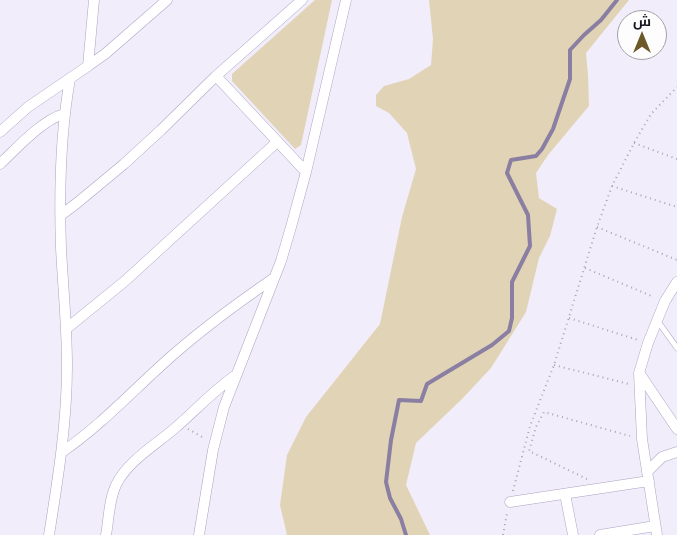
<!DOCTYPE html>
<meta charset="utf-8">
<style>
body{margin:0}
#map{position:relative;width:677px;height:535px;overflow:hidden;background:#f1edfb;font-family:Cabin,Cairo,sans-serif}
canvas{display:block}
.north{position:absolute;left:617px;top:10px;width:50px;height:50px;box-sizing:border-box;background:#fdfdfd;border:1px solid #a2a1a5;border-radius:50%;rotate:0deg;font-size:14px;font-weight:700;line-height:20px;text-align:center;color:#1a1621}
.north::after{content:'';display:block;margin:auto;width:18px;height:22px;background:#6d5827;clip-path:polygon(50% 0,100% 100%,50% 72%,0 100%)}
</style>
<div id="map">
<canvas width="677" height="535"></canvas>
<div class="north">ش</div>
</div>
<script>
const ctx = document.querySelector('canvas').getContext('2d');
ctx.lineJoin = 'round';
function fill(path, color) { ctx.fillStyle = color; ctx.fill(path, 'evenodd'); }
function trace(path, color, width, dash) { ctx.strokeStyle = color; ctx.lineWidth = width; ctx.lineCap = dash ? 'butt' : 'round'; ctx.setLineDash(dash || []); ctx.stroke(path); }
fill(new Path2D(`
 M315 0H332L301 145 295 149 232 81V74Z
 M429 0H629L586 53 588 75 589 106 548 155 536 173 539 198 557 209 550 236 539 258 526 312 491 368 462 399 416 443 406 485 430 535H287L280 505 287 455 306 417 380 324 402 217 416 169 407 133 389 113 376 106V95L384 86 409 79 431 65 433 39Z`), '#e1d4b6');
trace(new Path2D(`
 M406 535 401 519 390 498 386 482 391 440 399 400 421 401 427 384 492 345 509 331 512 318V282L530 246 528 215 507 173 511 160 536 156 542 149 553 129 570 79V50L584 35 601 20 617 0`), '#8a7fa2', 4);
const lane = new Path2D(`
 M657 320 677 348`);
const street = new Path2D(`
 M88 66 105 54 167 0
 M216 76 306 172
 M0 132 28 107 88 66 94 0
 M0 164C17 148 42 120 64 114
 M61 215 77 203 124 164 161 130 216 76 302 0
 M66 329 125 281 277 142
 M640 374 677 429
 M62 452C103 424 136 387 174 354 205 327 239 302 274 278
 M647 472 662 457 677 452
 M565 494 573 535
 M510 502 649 481
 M49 535C58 479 67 422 67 366 67 326 63 287 61 248 59 191 60 135 70 79
 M106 535C109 518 109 498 117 483 129 460 157 444 175 428 196 410 214 390 236 375
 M199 535 213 450 224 407 281 261 291 227 306 172 346 0
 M600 535 655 526
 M657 535 642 439 639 373 648 343 665 301 677 282`);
trace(lane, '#aca3c2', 6);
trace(street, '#aca3c2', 11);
trace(new Path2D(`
 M634 143 677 159
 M612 186 677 207
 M597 227 677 260
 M585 268 654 297
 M569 318 638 340
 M554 365 629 384
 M188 429 204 438
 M587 479 529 451 536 427 544 412 630 436
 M513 491 530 426 554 365 597 227 612 186 634 143 651 114 677 87
 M503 535 507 513`), '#a9a5b2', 2, [1, 4]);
trace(lane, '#fff', 5);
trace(street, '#fff', 10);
</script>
